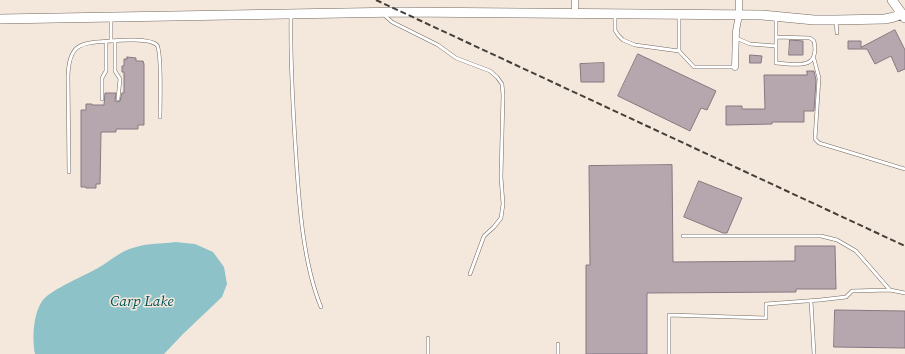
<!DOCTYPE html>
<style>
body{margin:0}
canvas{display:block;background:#f4e8dc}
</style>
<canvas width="905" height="354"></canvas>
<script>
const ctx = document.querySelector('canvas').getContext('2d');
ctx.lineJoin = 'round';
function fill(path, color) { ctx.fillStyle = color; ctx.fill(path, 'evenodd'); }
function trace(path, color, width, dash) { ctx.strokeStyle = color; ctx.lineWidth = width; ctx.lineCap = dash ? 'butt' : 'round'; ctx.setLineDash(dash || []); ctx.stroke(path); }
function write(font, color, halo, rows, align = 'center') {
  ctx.font = font + ' "Source Serif 4",serif'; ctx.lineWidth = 3; ctx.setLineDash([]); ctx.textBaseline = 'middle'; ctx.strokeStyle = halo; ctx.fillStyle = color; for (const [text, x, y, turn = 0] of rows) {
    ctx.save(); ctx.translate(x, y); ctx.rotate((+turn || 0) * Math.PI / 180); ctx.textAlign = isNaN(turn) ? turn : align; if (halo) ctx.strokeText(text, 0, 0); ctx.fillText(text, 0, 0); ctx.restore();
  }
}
fill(new Path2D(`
 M175 242 195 244 213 252 224 267 227 284 222 297 183 334 164 354H35C32 339 33 313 43 300 52 289 84 276 98 268 110 261 122 250 136 247 148 243 162 244 175 242Z`), '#8dc2c8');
const building = new Path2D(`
 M895 30 905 50V69L898 72 891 56 875 64 867 49H848V41H861V47Z
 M790 40 803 41V55H789Z
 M638 54 716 91 707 110 701 108 690 131 618 96Z
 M750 55 762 56 761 63H750Z
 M127 57 136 58V61H143L144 64V125H138V129H116V132H101L100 184H96V188H86V187H81V110H86V104H92V105H104L105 93H116L115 101 117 102 120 101 122 93H124V72H122V66H124V59H127Z
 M604 63V82H581L580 64Z
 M807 71H814L816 80 814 111H804V122H772V124L726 125V106H742V109H765L764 75H807Z
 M672 165 673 262 795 261V246H835L836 289H796V292L647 293V354H586V265H590L589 166Z
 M699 181 742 198 727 233H723L684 217Z
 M835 310 905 311V348L834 347Z`);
fill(building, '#b6a7af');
trace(building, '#867880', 1);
const lane = new Path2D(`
 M383 14 392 22 438 45 456 58 490 71 497 77 502 84 503 95 501 177 503 204 501 218 494 227 484 236 470 274
 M615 15V30L618 35 623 40 635 45 679 51 694 67H735
 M291 16C290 63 293 110 296 156 299 203 303 263 321 307
 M679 17V51
 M836 21 837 33
 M776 37 810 38 814 41C820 71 796 64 776 63V46
 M736 38 750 44 776 46V18
 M111 41C120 40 150 38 157 45 162 52 160 105 160 117
 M115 41V71L120 79 118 99
 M814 59 819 78 815 139 819 143 905 169
 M102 99V78L106 71V41
 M69 172 68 76C69 42 82 43 111 41V19
 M683 236H821L837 240 856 251 890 290
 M811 301 814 354
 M428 338V354
 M558 354V344
 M669 354V315L766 318V304L820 300 846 297 852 291 890 290 905 293`);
const street = new Path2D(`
 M575 13V0
 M735 67 736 31 739 15V0`);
const secondary = new Path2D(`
 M892 0 905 18
 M0 19 402 12 762 15 814 20H836L885 19 894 17 902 14`);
trace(lane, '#73685e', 4);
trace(street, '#73685e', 7);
trace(secondary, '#73685e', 10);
trace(lane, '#fff', 3);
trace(street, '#fff', 6);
trace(secondary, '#fff', 9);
trace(new Path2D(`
 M376 0 905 246`), '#453f39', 2, [6, 3]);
write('italic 15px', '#01535a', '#f4e8dc', [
 ["Carp Lake",142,302]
]);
</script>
